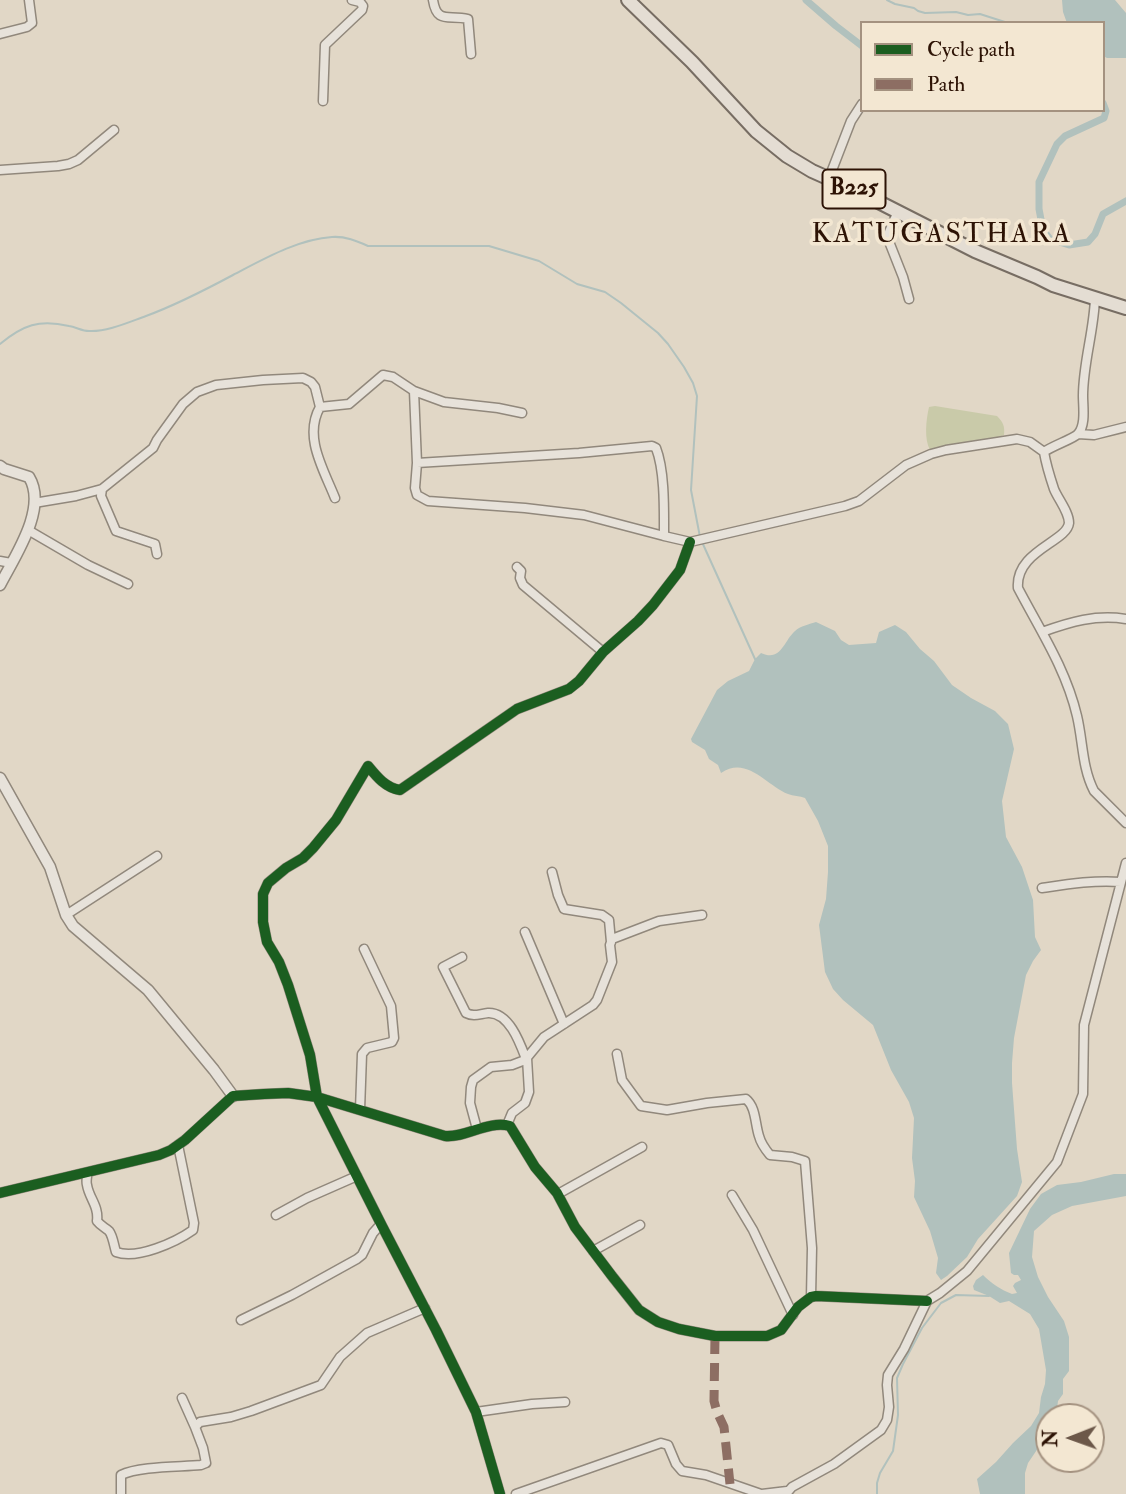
<!DOCTYPE html>
<style>
body{margin:0}
#map{position:relative;width:1126px;height:1494px;overflow:hidden;background:#e1d7c6;font-family:"IM FELL Double Pica",serif}
canvas{display:block}
.legend{position:absolute;left:860px;top:21px;width:245px;height:91px;box-sizing:border-box;background:#f3e7d2;border:2px solid #a49280;margin:0;padding:9px 12px;list-style:none;font-size:21px;color:#2d1305}
.legend li{display:flex;align-items:center;gap:14px;height:35px}
.legend b{width:35px;border:2px solid #a49280}
.north{position:absolute;left:1035px;top:1403px;width:70px;height:70px;box-sizing:border-box;background:#f3e7d2;border:2px solid #a49280;border-radius:50%;rotate:269deg;font-size:19px;font-weight:700;line-height:28px;text-align:center;color:#2d1305}
.north::after{content:'';display:block;margin:auto;width:24px;height:32px;background:#6c5849;clip-path:polygon(50% 0,100% 100%,50% 72%,0 100%)}
</style>
<div id="map">
<canvas width="1126" height="1494"></canvas>
<ul class="legend">
<li><b style="height:9px;background:#1b5e20"></b>Cycle path</li>
<li><b style="height:9px;background:#8d6e63"></b>Path</li>
</ul>
<div class="north">N</div>
</div>
<script>
const ctx = document.querySelector('canvas').getContext('2d');
ctx.lineJoin = 'round';
function fill(path, color) { ctx.fillStyle = color; ctx.fill(path, 'evenodd'); }
function trace(path, color, width, dash) { ctx.strokeStyle = color; ctx.lineWidth = width; ctx.lineCap = dash ? 'butt' : 'round'; ctx.setLineDash(dash || []); ctx.stroke(path); }
function write(font, color, halo, rows, align = 'center') {
  ctx.font = font + ' "IM FELL Double Pica",serif'; ctx.lineWidth = 7; ctx.setLineDash([]); ctx.textBaseline = 'middle'; ctx.strokeStyle = halo; ctx.fillStyle = color; for (const [text, x, y, turn = 0] of rows) {
    ctx.save(); ctx.translate(x, y); ctx.rotate((+turn || 0) * Math.PI / 180); ctx.textAlign = isNaN(turn) ? turn : align; if (halo) ctx.strokeText(text, 0, 0); ctx.fillText(text, 0, 0); ctx.restore();
  }
}
fill(new Path2D(`
 M935 406 997 416C1003 422 1005 426 1004 435L993 439 977 440 930 450C924 439 926 420 929 407Z`), '#c9caa9');
fill(new Path2D(`
 M1062 0H1115L1126 13V58H1107L1103 56V23H1067L1063 12Z
 M816 622 835 631 841 640 849 645 876 643 879 632 895 625 906 632 920 649 934 661 952 685 971 698 995 711 1008 724 1014 749 1002 801 1006 837 1022 867 1033 900 1035 937 1041 950 1033 961 1026 975 1014 1038 1012 1063V1083L1017 1149 1022 1182 1017 1196 978 1239 967 1257 947 1276 941 1280 936 1273 938 1258 930 1231 914 1197 915 1181 912 1158 914 1118 909 1102 891 1070 873 1025 843 1000 833 989 825 972 819 925 826 899 828 872V846L818 821 805 798C800 796 793 796 788 794 767 786 747 755 721 773L718 765 709 759 705 750 692 742 691 739 717 690 728 681 749 671 755 659 761 653C781 662 783 642 795 631 800 626 810 624 816 622Z
 M1114 1174H1126V1196L1072 1206 1052 1215 1034 1231 1032 1257 1038 1277 1048 1297 1064 1321 1069 1337V1371L1063 1379V1394L1058 1401 1057 1409 1061 1417H1049V1432L1028 1463 1025 1473V1494H980L977 1479 996 1462 1013 1443 1031 1426 1039 1413 1041 1397 1045 1384 1046 1370 1039 1329 1030 1314 1009 1301 1000 1303 989 1296 974 1290 973 1286 976 1280 983 1275C991 1283 1001 1290 1012 1294L1017 1293 1013 1286 1015 1283 1021 1280 1018 1275H1014L1011 1273 1009 1253 1030 1209 1041 1194 1057 1185 1081 1182Z`), '#b1c1bd');
trace(new Path2D(`
 M887 0 895 4 914 8 918 11 925 13 956 12 968 15 980 14 1008 23
 M0 344C23 325 39 319 69 326 76 327 82 331 89 331 107 332 129 322 146 316 176 305 205 290 233 275 262 260 298 239 332 237 345 236 357 241 368 246H489L539 261 577 284 605 292 621 303 658 333 668 344 684 367 693 383 697 396 691 490 700 537
 M702 542 755 659
 M877 1494V1483L880 1473 893 1451 898 1415 897 1378 903 1364 922 1328 941 1303 956 1295 989 1296`), '#b1c1bd', 2);
trace(new Path2D(`
 M806 0 836 26 862 46
 M1103 103 1106 111 1104 118 1065 136 1057 144 1039 182V209L1043 230 1050 239 1069 245 1088 242 1095 234 1103 214 1126 201`), '#b1c1bd', 7);
const minor = new Path2D(`
 M433 0C437 25 449 14 468 19L471 54
 M0 34 27 27 32 23 29 0
 M323 101 325 45 362 10 363 6 360 2 352 0
 M0 170 58 166 69 164 78 160 114 130
 M829 178 851 121 862 104
 M898 211 889 232 888 239 903 277 909 299
 M414 391 444 402 498 408 522 413
 M320 407 349 404 383 375 393 377 414 391 417 463 415 488 417 495 428 501 525 508 584 515 664 536
 M1078 434 1094 435 1126 427
 M1044 452C1046 464 1050 477 1054 489 1058 499 1069 512 1069 523 1067 542 1015 551 1018 588 1040 630 1066 669 1077 716 1083 741 1082 768 1094 791L1126 823
 M1044 452C1052 446 1073 439 1078 434 1086 425 1083 407 1083 396 1083 363 1094 331 1095 298
 M417 463 579 453 652 446 656 448C665 471 664 511 664 536L690 542 845 506 859 501 906 465 931 454 946 450 1017 439 1030 442 1044 452
 M102 489 101 496 116 531 155 544 157 554
 M34 503 76 496 102 489 153 448 157 440 183 404 197 392 216 385 263 380 303 378 311 382 315 387 320 407C303 437 324 470 335 498
 M28 530 88 565 128 584
 M0 561 11 563
 M517 567 521 571 520 578 523 585 603 652
 M1042 632C1070 622 1096 614 1126 619
 M552 872 558 895 564 909 602 915 609 920 611 942
 M1042 888C1069 884 1094 880 1121 882
 M66 915 157 856
 M525 932 564 1024
 M462 957 443 967 466 1013C474 1017 479 1014 488 1013 509 1012 520 1043 526 1059
 M617 1054 622 1080 641 1106 667 1110 707 1103 746 1099C756 1107 755 1124 759 1136 761 1144 765 1149 770 1155L792 1157 805 1161 812 1248 811 1297
 M360 1110 362 1054 367 1048 392 1042 394 1038 391 1006 364 949
 M507 1125 512 1113 525 1103 529 1092 527 1058
 M477 1129 470 1103 471 1087 473 1080 491 1067 512 1065 525 1060 544 1037 593 1005 597 1000 612 962 610 945 612 939 659 921 702 915
 M88 1172C87 1175 86 1182 87 1185 89 1198 99 1206 97 1221 101 1226 104 1227 109 1231 113 1236 114 1246 116 1252 137 1260 176 1242 193 1230L194 1223 178 1145
 M0 1193 159 1155 171 1150 185 1140 233 1096 264 1094 288 1093 317 1097 445 1136C466 1138 488 1120 510 1126L535 1167 557 1193 575 1227 612 1276 639 1310 658 1322 679 1329 715 1336H767L781 1330 798 1307 811 1297 816 1296 927 1301
 M558 1194 642 1147
 M732 1195 753 1230 793 1315
 M276 1215 307 1198 357 1176
 M593 1251 640 1225
 M241 1320 292 1295 357 1259 362 1255 373 1233 381 1224
 M182 1398 195 1427
 M476 1412 532 1404 565 1402
 M121 1494V1475C139 1466 180 1467 201 1465L206 1463 203 1448 195 1427 200 1422 231 1417 251 1411 321 1385 340 1357 367 1333 425 1308
 M500 1494 476 1412 436 1330 382 1226 317 1097 310 1055 288 985 279 962 267 942 263 922V894L268 883 286 868 303 858 313 848 336 820 368 766C377 777 386 788 400 790L517 709 569 689 579 681 603 652 638 621 653 605 680 570 690 542
 M516 1494 661 1443 668 1445 676 1464 682 1471 706 1475 761 1494
 M762 1494 787 1491
 M786 1494 792 1487 834 1464 881 1430 887 1420 889 1407 887 1385 888 1375 904 1349 927 1301 940 1293 967 1271 1057 1162 1083 1094 1084 1025 1126 863`);
const tertiary = new Path2D(`
 M0 466 4 469 29 477C48 508 15 556 0 585
 M0 778 50 867 66 915 73 926 148 990 214 1070 233 1096`);
const primary = new Path2D(`
 M628 0 692 62 756 131 787 156 812 171 859 192 975 251 1037 277 1053 285 1126 308`);
trace(minor, '#91887c', 11);
trace(tertiary, '#91887c', 13);
trace(primary, '#776d63', 16);
trace(minor, '#e7e2da', 8);
trace(tertiary, '#e7e2da', 10);
trace(primary, '#e4ddd3', 12);
trace(new Path2D(`
 M715 1336 714 1401 717 1412 724 1427 730 1484`), '#8d6e63', 9, [18, 9]);
trace(new Path2D(`
 M0 1193 159 1155 171 1150 185 1140 233 1096 264 1094 288 1093 317 1097 445 1136C466 1138 488 1120 510 1126L535 1167 557 1193 575 1227 612 1276 639 1310 658 1322 679 1329 715 1336H767L781 1330 798 1307 811 1297 816 1296 927 1301
 M500 1494 476 1412 436 1330 382 1226 317 1097 310 1055 288 985 279 962 267 942 263 922V894L268 883 286 868 303 858 313 848 336 820 368 766C377 777 386 788 400 790L517 709 569 689 579 681 603 652 638 621 653 605 680 570 690 542`), '#1b5e20', 10);
for (const [x, y, w] of [
 [854,189,63]
]) { const box = new Path2D(); box.roundRect(x - w / 2, y - 19.5, w, 39, 5); ctx.fillStyle = '#f3e7d2'; ctx.fill(box); trace(box, '#2d1305', 2); }
write('bold 23px', '#2d1305', null, [
 ["B225",854,189]
]);
ctx.letterSpacing = '2px';
write('28px', '#2d1305', '#f3e7d2', [
 ["KATUGASTHARA",942,236]
]);
ctx.letterSpacing = '0px';
</script>
